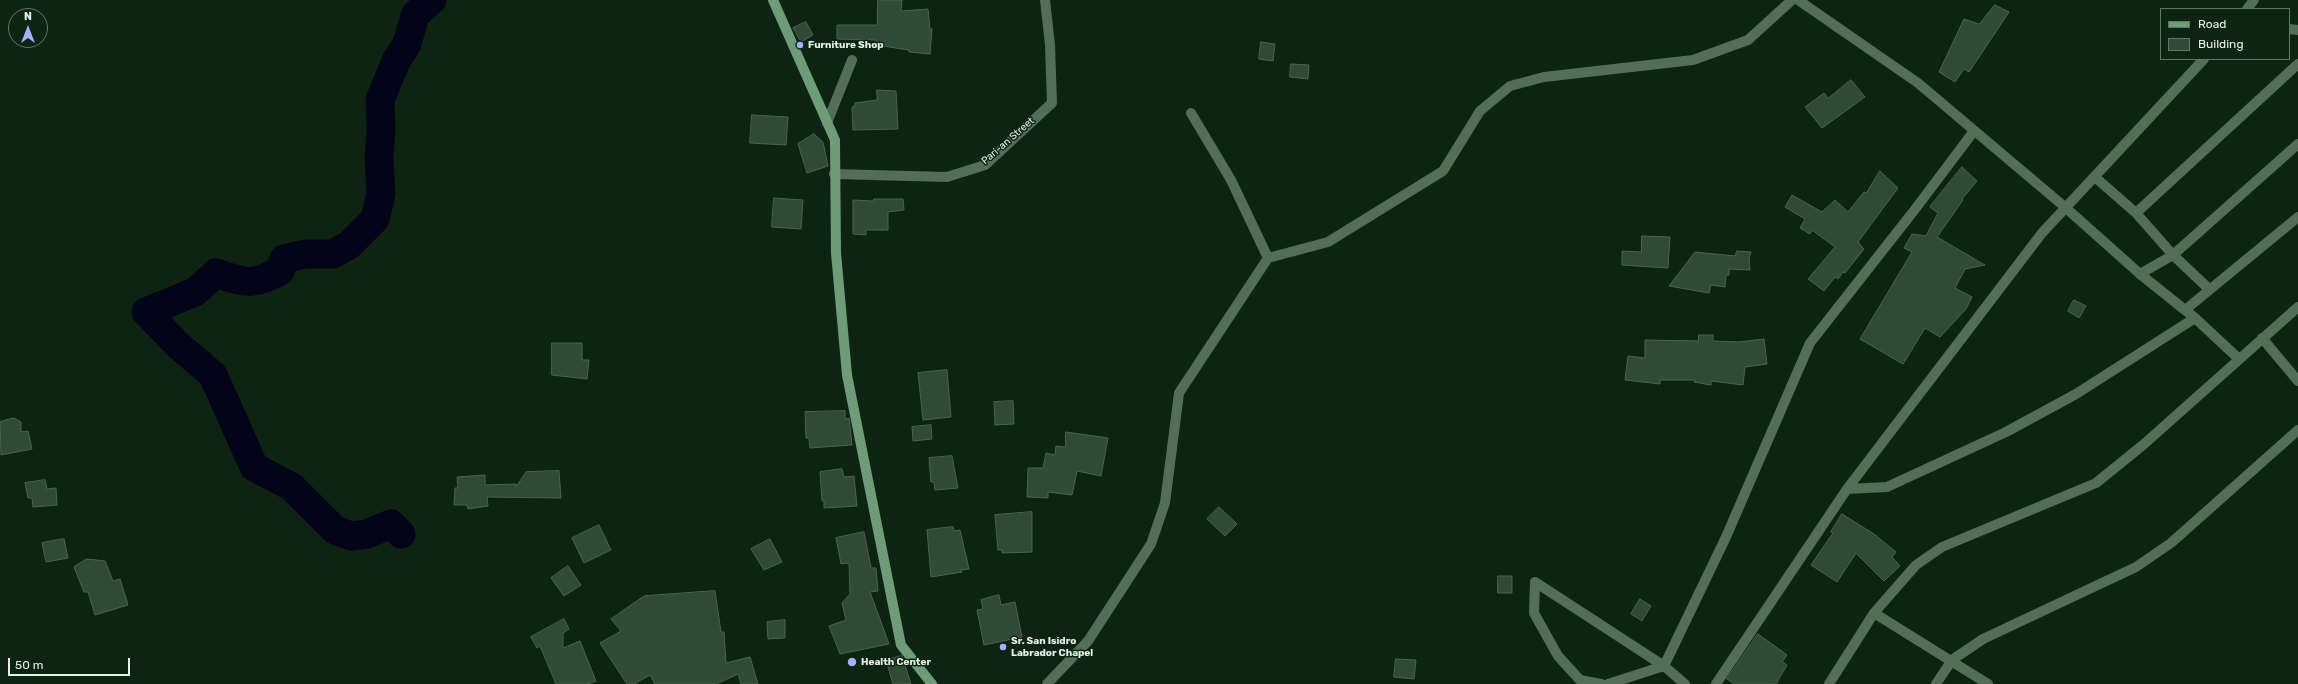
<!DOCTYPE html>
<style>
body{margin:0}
#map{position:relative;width:2298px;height:684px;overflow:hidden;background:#0d2413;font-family:Rubik,sans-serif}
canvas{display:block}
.legend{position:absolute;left:2160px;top:8px;width:130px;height:52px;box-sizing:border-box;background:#0d2413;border:1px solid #637768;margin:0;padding:5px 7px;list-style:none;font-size:12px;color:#e5f3e8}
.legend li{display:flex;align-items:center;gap:8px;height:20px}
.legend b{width:20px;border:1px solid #637768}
.north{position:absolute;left:8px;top:8px;width:40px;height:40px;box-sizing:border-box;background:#0d2413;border:1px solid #637768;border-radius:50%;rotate:0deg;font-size:11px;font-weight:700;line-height:16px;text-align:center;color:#e5f3e8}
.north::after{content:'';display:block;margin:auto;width:14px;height:18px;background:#a5b1fc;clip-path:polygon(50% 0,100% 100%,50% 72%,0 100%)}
.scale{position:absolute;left:8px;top:658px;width:122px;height:18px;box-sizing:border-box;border:2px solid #e5f3e8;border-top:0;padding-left:5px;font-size:12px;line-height:14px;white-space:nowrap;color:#e5f3e8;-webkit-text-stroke:3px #0d2413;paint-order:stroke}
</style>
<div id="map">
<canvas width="2298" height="684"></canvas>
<ul class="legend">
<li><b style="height:5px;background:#6e9c78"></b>Road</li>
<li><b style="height:11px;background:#2f4a35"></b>Building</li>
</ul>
<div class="north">N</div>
<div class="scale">50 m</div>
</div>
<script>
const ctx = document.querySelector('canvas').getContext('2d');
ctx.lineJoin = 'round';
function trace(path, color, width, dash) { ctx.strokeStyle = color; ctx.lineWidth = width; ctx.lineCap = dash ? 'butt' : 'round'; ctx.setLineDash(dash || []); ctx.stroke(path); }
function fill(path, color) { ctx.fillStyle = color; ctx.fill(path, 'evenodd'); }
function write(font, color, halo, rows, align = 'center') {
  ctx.font = font + ' Rubik,sans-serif'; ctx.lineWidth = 3; ctx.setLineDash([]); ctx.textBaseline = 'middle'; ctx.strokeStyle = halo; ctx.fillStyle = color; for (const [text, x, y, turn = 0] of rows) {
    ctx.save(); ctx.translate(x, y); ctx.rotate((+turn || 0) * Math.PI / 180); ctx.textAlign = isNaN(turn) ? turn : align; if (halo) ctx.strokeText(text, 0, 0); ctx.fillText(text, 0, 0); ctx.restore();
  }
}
trace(new Path2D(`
 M401 534 391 524 367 534 351 536 335 530 292 487 254 467 213 375 179 346 146 312 195 292 216 273C244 283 253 286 280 271L284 259 305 254H333L349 245 375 219 381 194 379 159 381 129 380 100 396 61 407 44 415 15 432 0`), '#040418', 29);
const building = new Path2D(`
 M878 0H902L901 11 928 9 930 29H932L930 54 909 52V50L876 45V40L837 39V25H877Z
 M1995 5 2009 12 1969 72 1964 69 1955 82 1939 72 1964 19 1979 24Z
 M806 22 813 35 801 42 793 28Z
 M1261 42 1275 44 1273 61 1259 59Z
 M1291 64 1309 65 1308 79 1290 77Z
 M1851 80 1865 97 1822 128 1805 107 1824 93 1828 98Z
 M877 90 896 91 898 129 853 130 852 107 855 106V103L877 100Z
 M752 115 788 117 786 145 750 143Z
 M814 134 823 142 828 166 807 173 798 144Z
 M1962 167 1977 181 1962 199 1963 200 1937 237 1985 265 1965 269 1955 288 1972 297 1966 309 1940 337 1925 328 1903 364 1860 339 1912 252 1904 248 1912 234 1926 236 1938 213 1930 207Z
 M1880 171 1898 188 1858 242 1864 249 1845 273 1843 272 1838 279 1835 277 1824 291 1808 279 1835 247 1812 230 1810 234 1800 228 1805 219 1785 207 1792 195 1822 212 1835 200 1848 212 1864 192 1866 193Z
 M774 198 803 200 801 229 772 227Z
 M874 199H903L904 210 888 212V230H866V235L853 234V200L873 201Z
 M1642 236 1670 237 1668 268 1622 265V251L1641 252Z
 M1737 251 1751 252 1749 258 1750 270 1729 269V275H1726L1725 287 1711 285 1709 293 1669 286 1695 252 1735 256Z
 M2074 300 2086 306 2079 318 2068 311Z
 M1699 335H1713V341L1739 342 1764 339 1767 364 1745 367 1743 385 1711 381V385L1694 382 1695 380H1660V384L1625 380 1628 356 1645 358V340L1698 341Z
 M552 343H582V360H589L587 379 552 375Z
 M947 370 951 417 923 420 918 373Z
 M1013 401 1014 424 995 425 994 402Z
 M845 411V419L849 418 852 445 810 448 809 438H806L805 412Z
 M14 418 21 422V432L28 431 32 449 1 455 0 422Z
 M931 425 932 439 913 441 912 427Z
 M1066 432 1108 438 1101 476 1077 471 1072 495 1048 492V498L1027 497 1028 468H1043L1046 453 1055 455 1056 446 1065 447Z
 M952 456 958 488 935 490 934 482H931L929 458Z
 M842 469 844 477 854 476 857 506 824 508V501H822L820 472Z
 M559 471 561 498 487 497 488 506 468 509 467 505H454L455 488H458L457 477 485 475V485L516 484V487L526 472Z
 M45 480 47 489 56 488 57 505 33 507 32 498H28L25 483Z
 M1219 507 1237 524 1225 536 1207 519Z
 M1032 512V552L1002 553V550H998L995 515Z
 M1842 514 1874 534 1896 552 1892 557 1900 566 1884 581 1856 553 1837 582 1811 565 1833 533 1831 532Z
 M599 525 611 550 584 563 572 538Z
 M953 527 954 531 960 530 969 569 961 570 962 572 931 577 927 530Z
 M864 532 871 568H876L878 591 870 592 889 644 840 654 829 626 846 620 842 603 850 594 849 563 841 564 836 538Z
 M64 539 68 558 46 562 42 543Z
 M770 539 782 562 764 570 751 549Z
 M87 559 105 561 113 581 120 579 128 605 95 615 88 592H84L74 567Z
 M568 566 581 585 564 596 551 578Z
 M1498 576H1512V593H1498Z
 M715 591 721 632H724L726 663 750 657 758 684H741L738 674 716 684H655L650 675 634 684H627L600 643 621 631 611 619 644 596Z
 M999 595 1001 605 1015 602 1022 637 984 645 977 610 983 609 981 600Z
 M1640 599 1651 606 1642 621 1631 614Z
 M564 619 569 629 563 633V648L580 641 596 681 588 684H556L540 646 537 648 531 637Z
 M785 620V638L768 639 767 622Z
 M1758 634 1787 655 1782 662 1787 665 1776 684H1735L1727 679Z
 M902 656 911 684H893L886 660Z
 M1396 659 1416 660 1414 679 1394 677Z`);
fill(building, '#2f4a35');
trace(building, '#4b6350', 1);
trace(new Path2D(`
 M1798 0 1918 83 2066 208 2140 274 2195 318 2239 359
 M2247 9 2254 0
 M2289 29 2298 30
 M1191 113 1231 180 1268 258
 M827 123 852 60
 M834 174 947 177 985 165 1052 103 1050 45 1045 0
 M2096 178 2136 213 2173 255 2209 289
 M2136 213 2298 64
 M2140 274 2173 255 2298 144
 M2185 310 2298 217
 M2262 338 2298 381
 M1847 489 1887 487 2006 432 2076 394 2195 318
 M1874 613 1988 684
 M1047 684 1088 641 1151 544 1165 503 1179 393 1268 258 1328 242 1443 171 1480 111 1510 86 1544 77 1693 60 1748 40 1792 0
 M1601 684 1580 680 1558 656 1534 613 1535 582 1664 666
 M1608 684 1664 666
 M1685 684 1664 666 1726 537 1810 343 1916 208 1974 131
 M1716 684 1847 489 2042 233 2204 59
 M1829 684 1874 613 1916 565 1942 547 2096 483 2143 445 2298 307
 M1936 684 1952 660 1983 639 2136 567 2171 543 2298 430`), '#526e57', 10);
trace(new Path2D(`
 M773 0 835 140 836 253 847 375 901 645 932 684`), '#6e9c78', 10);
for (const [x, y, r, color] of [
 [800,45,4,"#a5b1fc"],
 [1003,647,4,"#a5b1fc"],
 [852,662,5,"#a5b1fc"]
]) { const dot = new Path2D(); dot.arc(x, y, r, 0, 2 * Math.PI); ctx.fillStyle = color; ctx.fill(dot); trace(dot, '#0d2413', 1.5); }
write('bold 10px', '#e5f3e8', '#0d2413', [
 ["Furniture Shop",808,45],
 ["Sr. San Isidro",1011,641],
 ["Labrador Chapel",1011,653],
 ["Health Center",861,662]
], 'left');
write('10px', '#e5f3e8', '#0d2413', [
 ["Pari-an Street",1008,141,-41]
]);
</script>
